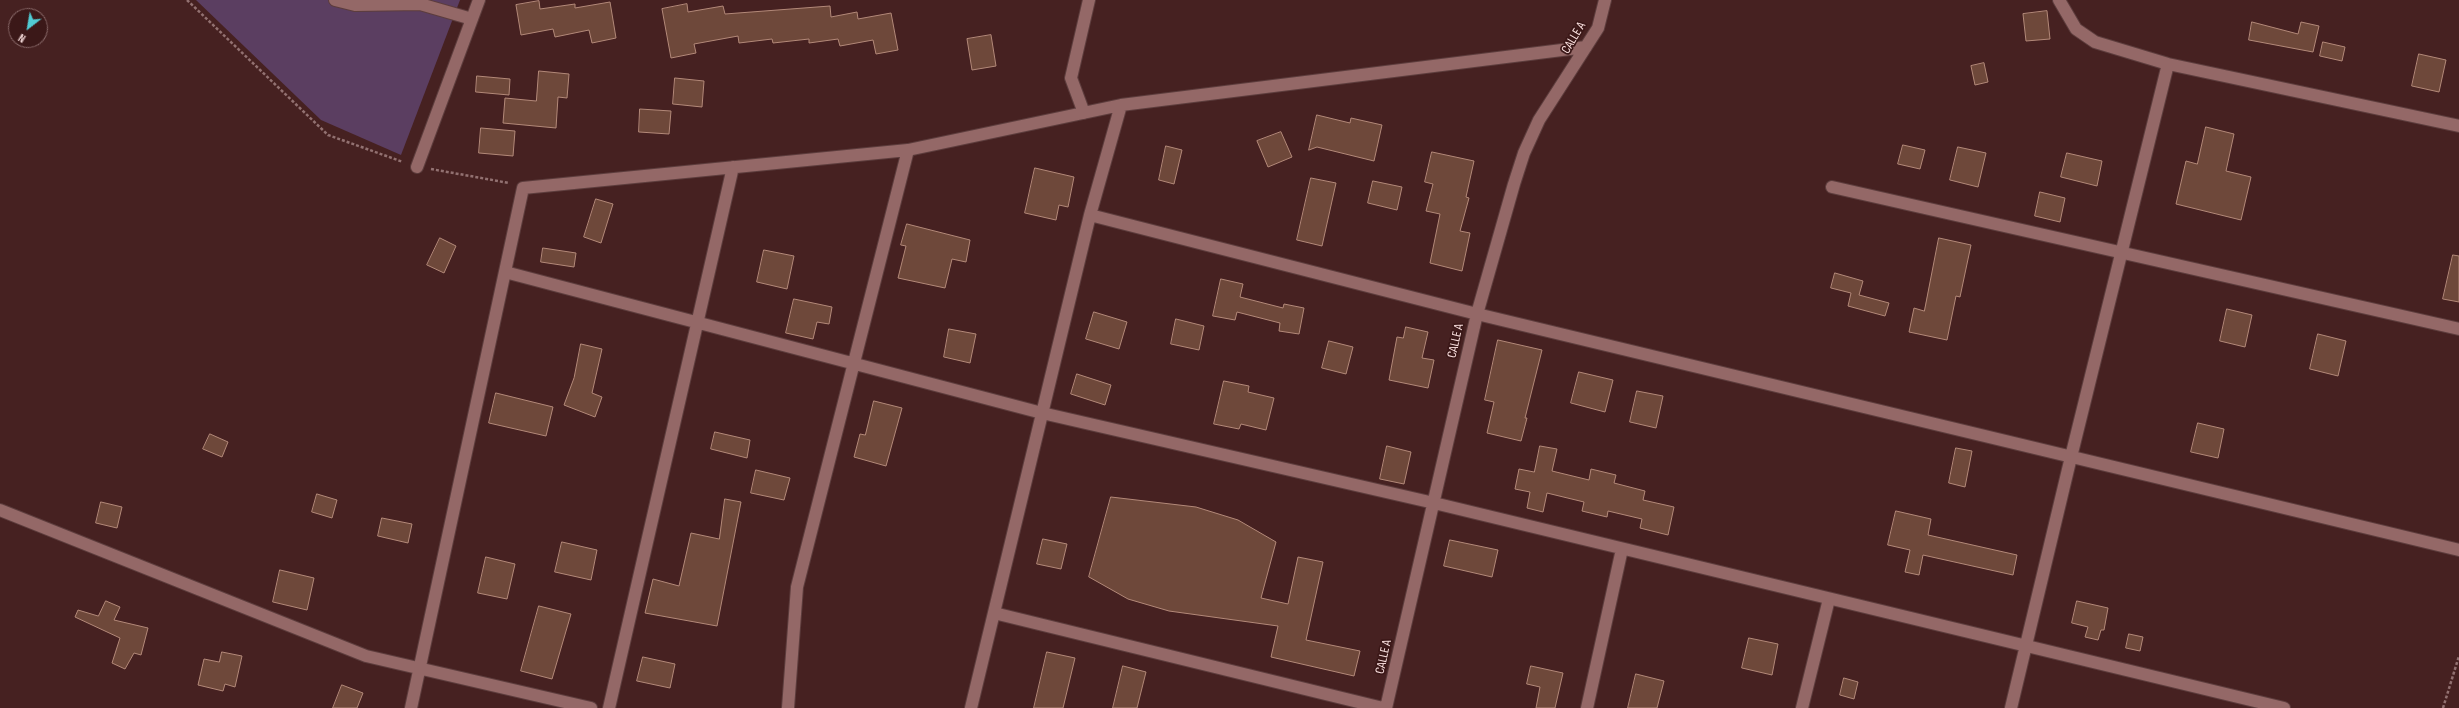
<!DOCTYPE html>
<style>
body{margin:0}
#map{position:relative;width:2459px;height:708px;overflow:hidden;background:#462121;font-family:"Sofia Sans Condensed",sans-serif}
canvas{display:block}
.north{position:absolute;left:8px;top:8px;width:40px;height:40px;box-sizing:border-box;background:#3b1818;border:1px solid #886868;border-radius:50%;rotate:211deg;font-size:11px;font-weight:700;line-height:16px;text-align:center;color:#fbe1e0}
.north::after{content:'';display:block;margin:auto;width:14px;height:18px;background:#51ccd4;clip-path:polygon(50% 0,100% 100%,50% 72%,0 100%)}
</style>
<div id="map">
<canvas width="2459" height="708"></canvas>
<div class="north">N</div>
</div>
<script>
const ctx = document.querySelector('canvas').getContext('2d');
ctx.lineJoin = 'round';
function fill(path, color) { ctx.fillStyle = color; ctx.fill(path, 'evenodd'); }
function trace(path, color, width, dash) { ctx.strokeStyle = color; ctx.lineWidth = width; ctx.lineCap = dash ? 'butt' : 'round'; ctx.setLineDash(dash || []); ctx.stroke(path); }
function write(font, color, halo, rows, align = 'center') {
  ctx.font = font + ' "Sofia Sans Condensed",sans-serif'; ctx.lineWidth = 3.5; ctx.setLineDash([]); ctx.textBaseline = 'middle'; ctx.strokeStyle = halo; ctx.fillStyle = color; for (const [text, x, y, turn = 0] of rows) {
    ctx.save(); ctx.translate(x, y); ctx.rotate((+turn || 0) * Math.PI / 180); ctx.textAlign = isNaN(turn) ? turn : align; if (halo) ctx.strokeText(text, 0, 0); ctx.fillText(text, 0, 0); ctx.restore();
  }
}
fill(new Path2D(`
 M196 0H460L401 155 321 120Z`), '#5b3e61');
const building = new Path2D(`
 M539 1 540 9 575 4V8L610 2 616 38 592 43 589 30 555 37 553 29 521 35 516 5Z
 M687 4 688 12 723 6 725 14 830 6 831 17 857 12 858 19 891 13 898 50 876 54 873 40 840 46 838 39 809 43V39L773 43 772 39 739 43 738 36 694 44 696 53 671 58 662 9Z
 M2047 11 2050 39 2026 41 2023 14Z
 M2252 22 2298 34 2301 22 2319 26 2313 52 2249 40Z
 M991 35 996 66 972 70 967 39Z
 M2323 42 2345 47 2342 61 2320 56Z
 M2419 54 2446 60 2439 92 2412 86Z
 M1984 63 1988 82 1975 85 1971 66Z
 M539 71 569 74 567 98 558 97 556 128 503 123 505 98 536 101Z
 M477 76 510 79 509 95 476 92Z
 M675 78 704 81 702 107 673 104Z
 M640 109 671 111 669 134 639 132Z
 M1317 115 1350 123 1351 118 1382 125 1374 161 1317 147 1309 150Z
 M2206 127 2234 134 2226 171 2251 177 2241 220 2176 204 2186 161 2197 164Z
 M481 128 515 131 513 156 479 153Z
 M1281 132 1292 157 1268 167 1257 141Z
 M1903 145 1925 150 1920 169 1898 164Z
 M1166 146 1182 150 1174 184 1159 180Z
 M1958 147 1986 153 1978 187 1950 180Z
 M1432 152 1474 161 1466 197 1469 198 1460 231 1470 233 1462 271 1430 263 1440 214 1426 211 1433 184 1425 182Z
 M2067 153 2102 161 2097 186 2061 177Z
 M1035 168 1074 177 1068 207 1059 205 1056 220 1025 213Z
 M1311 178 1336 183 1322 246 1297 240Z
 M1373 181 1402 187 1397 210 1368 203Z
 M2040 192 2065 198 2060 222 2035 216Z
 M596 199 613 204 601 243 584 237Z
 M907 224 970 240 966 262 952 259 945 288 898 278 906 246 901 245Z
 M440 238 456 246 444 273 427 265Z
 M1939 238 1971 245 1960 297 1956 296 1947 340 1909 332 1914 308 1924 311Z
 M543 248 576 253 574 267 541 262Z
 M764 250 794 256 787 289 757 282Z
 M2453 255 2459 256V302L2443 299Z
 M1835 273 1863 281 1859 295 1889 303 1885 316 1848 306 1851 293 1831 288Z
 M1221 279 1243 284 1240 297 1283 308 1284 304 1304 308 1299 334 1279 331 1280 323 1237 312 1235 320 1213 316Z
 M794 299 832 307 829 324 817 322 813 339 786 333Z
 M2227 309 2252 315 2245 347 2220 341Z
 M1094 312 1127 322 1119 349 1086 339Z
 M1176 319 1204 326 1199 350 1171 344Z
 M1406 327 1428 332 1422 358 1434 360 1428 388 1389 380 1397 337 1403 338Z
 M949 329 976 334 970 363 944 357Z
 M2318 334 2346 341 2338 376 2310 369Z
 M1498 340 1542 350 1525 418H1527L1521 441 1487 433 1494 402 1485 400Z
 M1329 341 1353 347 1346 374 1322 368Z
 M581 344 602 349 592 393 602 397 595 417 564 405 574 378Z
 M1579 372 1613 380 1605 412 1571 403Z
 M1077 374 1111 385 1105 405 1071 394Z
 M1224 381 1249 386 1248 392 1274 398 1266 430 1241 424 1239 429 1214 424Z
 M1637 391 1663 396 1656 428 1630 422Z
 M496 393 553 407 546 436 489 423Z
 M874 401 902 408 886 466 854 457 860 434 865 435Z
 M2198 423 2224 429 2218 458 2191 452Z
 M715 432 750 440 747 458 711 449Z
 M210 434 228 442 222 457 203 449Z
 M1387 446 1411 452 1404 484 1380 479Z
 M1540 446 1557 449 1552 471 1589 480 1591 469 1616 475 1614 483 1645 491 1643 500 1674 507 1668 535 1640 528 1642 519 1608 511 1607 517 1582 511 1584 502 1547 493 1543 512 1527 508 1530 492 1515 489 1519 469 1534 472Z
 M1956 448 1972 451 1965 487 1949 483Z
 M756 470 790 478 784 500 751 493Z
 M317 494 337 500 332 518 312 512Z
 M1111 497 1196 507 1238 520 1276 542 1261 598 1288 604 1298 557 1323 562 1306 640 1360 651 1354 676 1271 657 1278 626 1169 611 1128 599 1089 577Z
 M725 499 741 502 717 626 645 613 653 579 679 586 691 533 719 539Z
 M101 502 122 507 117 528 96 523Z
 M1896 511 1931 519 1928 535 2017 555 2013 575 1923 555 1919 575 1905 572 1910 550 1888 545Z
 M382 518 412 524 408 543 378 536Z
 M1043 539 1067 544 1061 569 1037 564Z
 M1450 540 1498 550 1492 577 1444 566Z
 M562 542 597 550 591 580 555 572Z
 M486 557 515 564 507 599 478 593Z
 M280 570 314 578 307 610 273 602Z
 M106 601 120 607 114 620 148 628 141 655 134 653 125 669 112 663 120 638 75 617 78 610 98 616Z
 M2077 601 2108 608 2104 630H2101L2098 640 2085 637 2088 627 2072 623Z
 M539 606 571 614 552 679 521 671Z
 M2129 634 2143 637 2140 651 2126 648Z
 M1749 638 1778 644 1772 675 1742 668Z
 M222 652 242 656 235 687 225 684 223 691 198 685 204 659 219 662Z
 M1047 652 1075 658 1063 708H1034Z
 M643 657 675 664 670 688 637 681Z
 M1123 666 1146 672 1137 708H1113Z
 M1531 666 1563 673 1555 708H1536L1540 687 1527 684Z
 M1636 674 1664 681 1657 708H1628Z
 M1844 678 1858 682 1854 699 1840 695Z
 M342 685 363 693 357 708H333Z`);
fill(building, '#6e483a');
trace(building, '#b38979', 1);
const minor = new Path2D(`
 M335 0 355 5 420 4 472 19
 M2059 0 2076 29 2095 42 2168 64 2459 126
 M1084 113 1071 78 1089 0
 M417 167 479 0
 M1832 187 2459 329
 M1090 215 1477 314 2459 550
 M505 272 1042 413 1434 503 2284 708
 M0 510 366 656 591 708
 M994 613 1383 708
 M411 708 523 188 908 150 1121 105 1586 47
 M609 708 733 167
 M788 708 797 587 908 150
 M971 708 1090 215 1121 105
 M1386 708 1477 314 1514 184 1524 153 1539 120 1598 28 1605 0
 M1587 708 1622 549
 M1802 708 1829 599
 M2011 708 2071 457 2168 64`);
trace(minor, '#5d3d3d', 14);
trace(new Path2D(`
 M187 0 328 135 403 162
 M431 169 509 183
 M2443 708 2459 656`), '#927171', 2.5, [3, 2]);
trace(minor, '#946867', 12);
write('13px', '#fbe1e0', '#3b1818', [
 ["CALLE A",1574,38,-59],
 ["CALLE A",1456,341,-77],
 ["CALLE A",1384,657,-77]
]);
</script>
